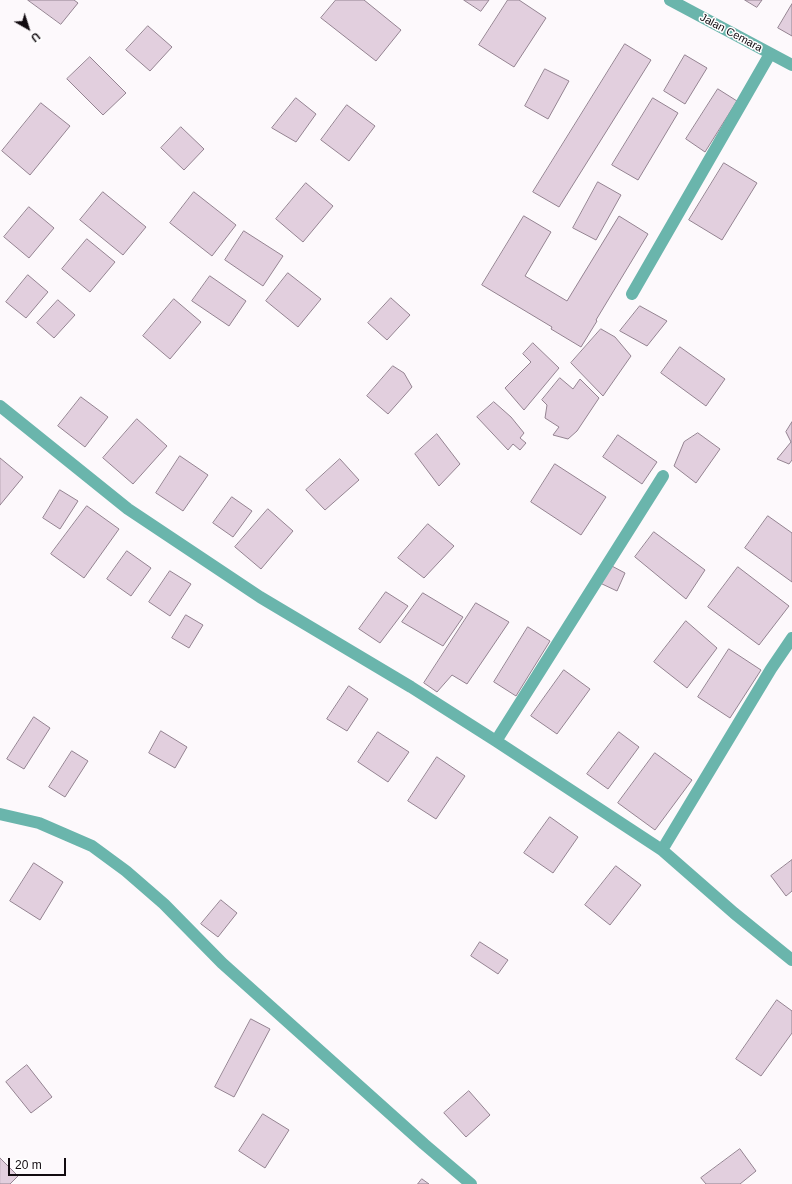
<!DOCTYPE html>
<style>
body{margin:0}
#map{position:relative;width:792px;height:1184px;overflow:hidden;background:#fdf9fc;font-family:Helvetica,sans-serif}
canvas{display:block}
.north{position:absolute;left:8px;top:8px;width:40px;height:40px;-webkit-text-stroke:3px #fff;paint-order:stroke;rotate:141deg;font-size:11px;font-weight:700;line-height:16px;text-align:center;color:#120b10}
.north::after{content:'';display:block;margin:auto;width:14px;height:18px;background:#120b10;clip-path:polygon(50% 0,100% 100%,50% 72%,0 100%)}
.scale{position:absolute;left:8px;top:1158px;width:58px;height:18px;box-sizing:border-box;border:2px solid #120b10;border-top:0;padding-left:5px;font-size:12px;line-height:14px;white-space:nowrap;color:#120b10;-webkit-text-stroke:3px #fff;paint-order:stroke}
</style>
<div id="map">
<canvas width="792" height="1184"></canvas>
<div class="north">U</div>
<div class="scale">20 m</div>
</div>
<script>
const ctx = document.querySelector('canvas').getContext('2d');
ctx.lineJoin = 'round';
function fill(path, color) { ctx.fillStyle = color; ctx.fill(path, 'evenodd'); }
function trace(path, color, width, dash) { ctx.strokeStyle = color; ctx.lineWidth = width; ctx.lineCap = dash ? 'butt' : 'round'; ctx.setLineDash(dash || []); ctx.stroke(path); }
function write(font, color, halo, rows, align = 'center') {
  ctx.font = font + ' Helvetica,sans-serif'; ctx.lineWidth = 3; ctx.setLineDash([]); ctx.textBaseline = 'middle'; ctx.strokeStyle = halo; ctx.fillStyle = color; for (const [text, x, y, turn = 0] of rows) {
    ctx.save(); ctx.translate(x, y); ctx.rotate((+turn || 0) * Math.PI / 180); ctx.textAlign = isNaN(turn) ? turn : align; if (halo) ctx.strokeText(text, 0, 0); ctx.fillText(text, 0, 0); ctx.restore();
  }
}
const building = new Path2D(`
 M28 0H74L78 3 61 24Z
 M336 0H364L401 30 376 61 321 18Z
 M464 0H489L481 11Z
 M508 0H519L546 18 514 67 479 45Z
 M745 0H762L757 7Z
 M792 4V36L778 28Z
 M148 26 172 47 150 71 126 50Z
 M625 44 651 60 559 207 533 192Z
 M685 55 707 68 685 104 664 91Z
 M90 57 126 93 103 115 67 79Z
 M545 69 569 81 548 119 525 106Z
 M718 89 737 101 705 152 686 139Z
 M296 98 316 114 296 142 272 128Z
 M653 98 678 113 638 180 612 165Z
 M41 103 70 126 30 175 2 151Z
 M347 105 375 126 349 161 321 140Z
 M181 127 204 149 184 170 161 148Z
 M724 163 757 183 722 240 689 220Z
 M598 182 621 195 596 240 573 228Z
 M306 183 333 206 303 242 276 219Z
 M103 192 146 227 123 255 80 220Z
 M194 192 236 225 212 256 170 223Z
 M29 207 54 228 29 258 4 237Z
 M524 216 551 232 525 276 567 301 619 216 648 234 596 320 597 321 581 347 551 329 552 327 482 285Z
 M244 231 283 256 263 286 225 260Z
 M87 239 115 262 90 292 62 269Z
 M288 273 321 299 298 327 266 301Z
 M28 275 48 292 26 318 6 302Z
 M210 276 246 301 229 326 192 301Z
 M391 298 410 315 387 340 368 323Z
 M174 299 201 322 170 359 143 336Z
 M58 300 75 315 54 338 37 323Z
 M640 306 667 321 647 346 620 331Z
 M601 329 615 337 631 356 603 396 571 363Z
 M533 343 559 368 524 410 505 388 531 362 523 354Z
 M680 347 725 379 706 406 661 373Z
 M393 366 404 373 412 387 388 414 367 396Z
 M560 378 573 389 580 379 599 398 577 431 568 439 553 435 559 427 545 418 547 405 542 400Z
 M81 397 108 417 85 447 58 426Z
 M494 402 511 417 524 433 520 438 526 443 520 450 513 444 508 450 477 417Z
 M137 419 167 446 133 484 103 458Z
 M792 422V460L789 464 777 459 791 442 786 432Z
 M698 433 720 449 696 483 674 466 684 442Z
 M437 434 460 464 439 486 415 454Z
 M618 435 657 462 642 484 603 457Z
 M180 456 208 475 183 511 156 493Z
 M0 458 23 477 0 505Z
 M340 459 359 480 325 510 306 490Z
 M555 464 606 497 581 535 531 502Z
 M60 490 78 501 60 529 43 518Z
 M232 497 252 511 233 537 213 523Z
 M87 506 119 529 84 578 51 554Z
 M268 509 293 531 261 569 235 547Z
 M768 516 792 533V582L745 548Z
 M428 524 454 546 424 578 398 558Z
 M654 532 705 570 686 599 635 557Z
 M127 551 151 568 131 596 107 579Z
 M610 565 625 573 617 591 600 583Z
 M738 567 789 606 759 645 708 607Z
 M170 571 191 584 170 616 149 602Z
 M386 592 408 606 380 643 359 629Z
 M423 593 463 617 443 646 402 622Z
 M476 603 509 622 467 684 452 675 437 692 424 683Z
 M186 615 203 625 189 648 172 638Z
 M686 621 717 648 687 688 654 662Z
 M528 627 550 641 516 696 494 682Z
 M729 649 761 670 730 718 698 697Z
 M564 670 590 689 557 734 531 716Z
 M349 686 368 699 347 731 327 719Z
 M34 717 50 728 24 769 7 759Z
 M161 731 187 747 175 768 149 753Z
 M378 732 409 752 388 782 358 762Z
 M619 732 639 747 608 789 587 774Z
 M72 751 88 761 65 797 49 787Z
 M655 753 692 780 655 830 618 803Z
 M437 757 465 776 436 819 408 801Z
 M550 817 578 837 553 873 524 853Z
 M792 860V891L786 896 771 876Z
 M34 863 63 882 40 920 10 901Z
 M616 866 641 885 610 925 585 905Z
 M221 900 237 913 218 937 201 924Z
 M480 942 508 960 498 974 471 956Z
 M777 1000 792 1011V1033L761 1076 736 1059Z
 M251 1019 270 1029 234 1097 215 1087Z
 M27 1065 52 1097 31 1113 6 1082Z
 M469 1091 490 1115 466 1137 444 1113Z
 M263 1114 289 1130 265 1168 239 1151Z
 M740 1149 756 1171 740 1184H706L701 1178Z
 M0 1158 18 1176 10 1184H0Z
 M422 1179 429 1184H418Z`);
fill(building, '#e2cfde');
trace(building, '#948391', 1);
trace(new Path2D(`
 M670 0 792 65
 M632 294 770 54
 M0 406 128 509 260 597 411 687 496 741 662 850 734 913 792 960
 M496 741 663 476
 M0 814 39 823 92 846 126 871 164 904 222 963 424 1144 471 1184
 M662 850 771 669 792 638`), '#6ab5ac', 12);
write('11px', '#120b10', '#fff', [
 ["Jalan Cemara",731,33,28]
]);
</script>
